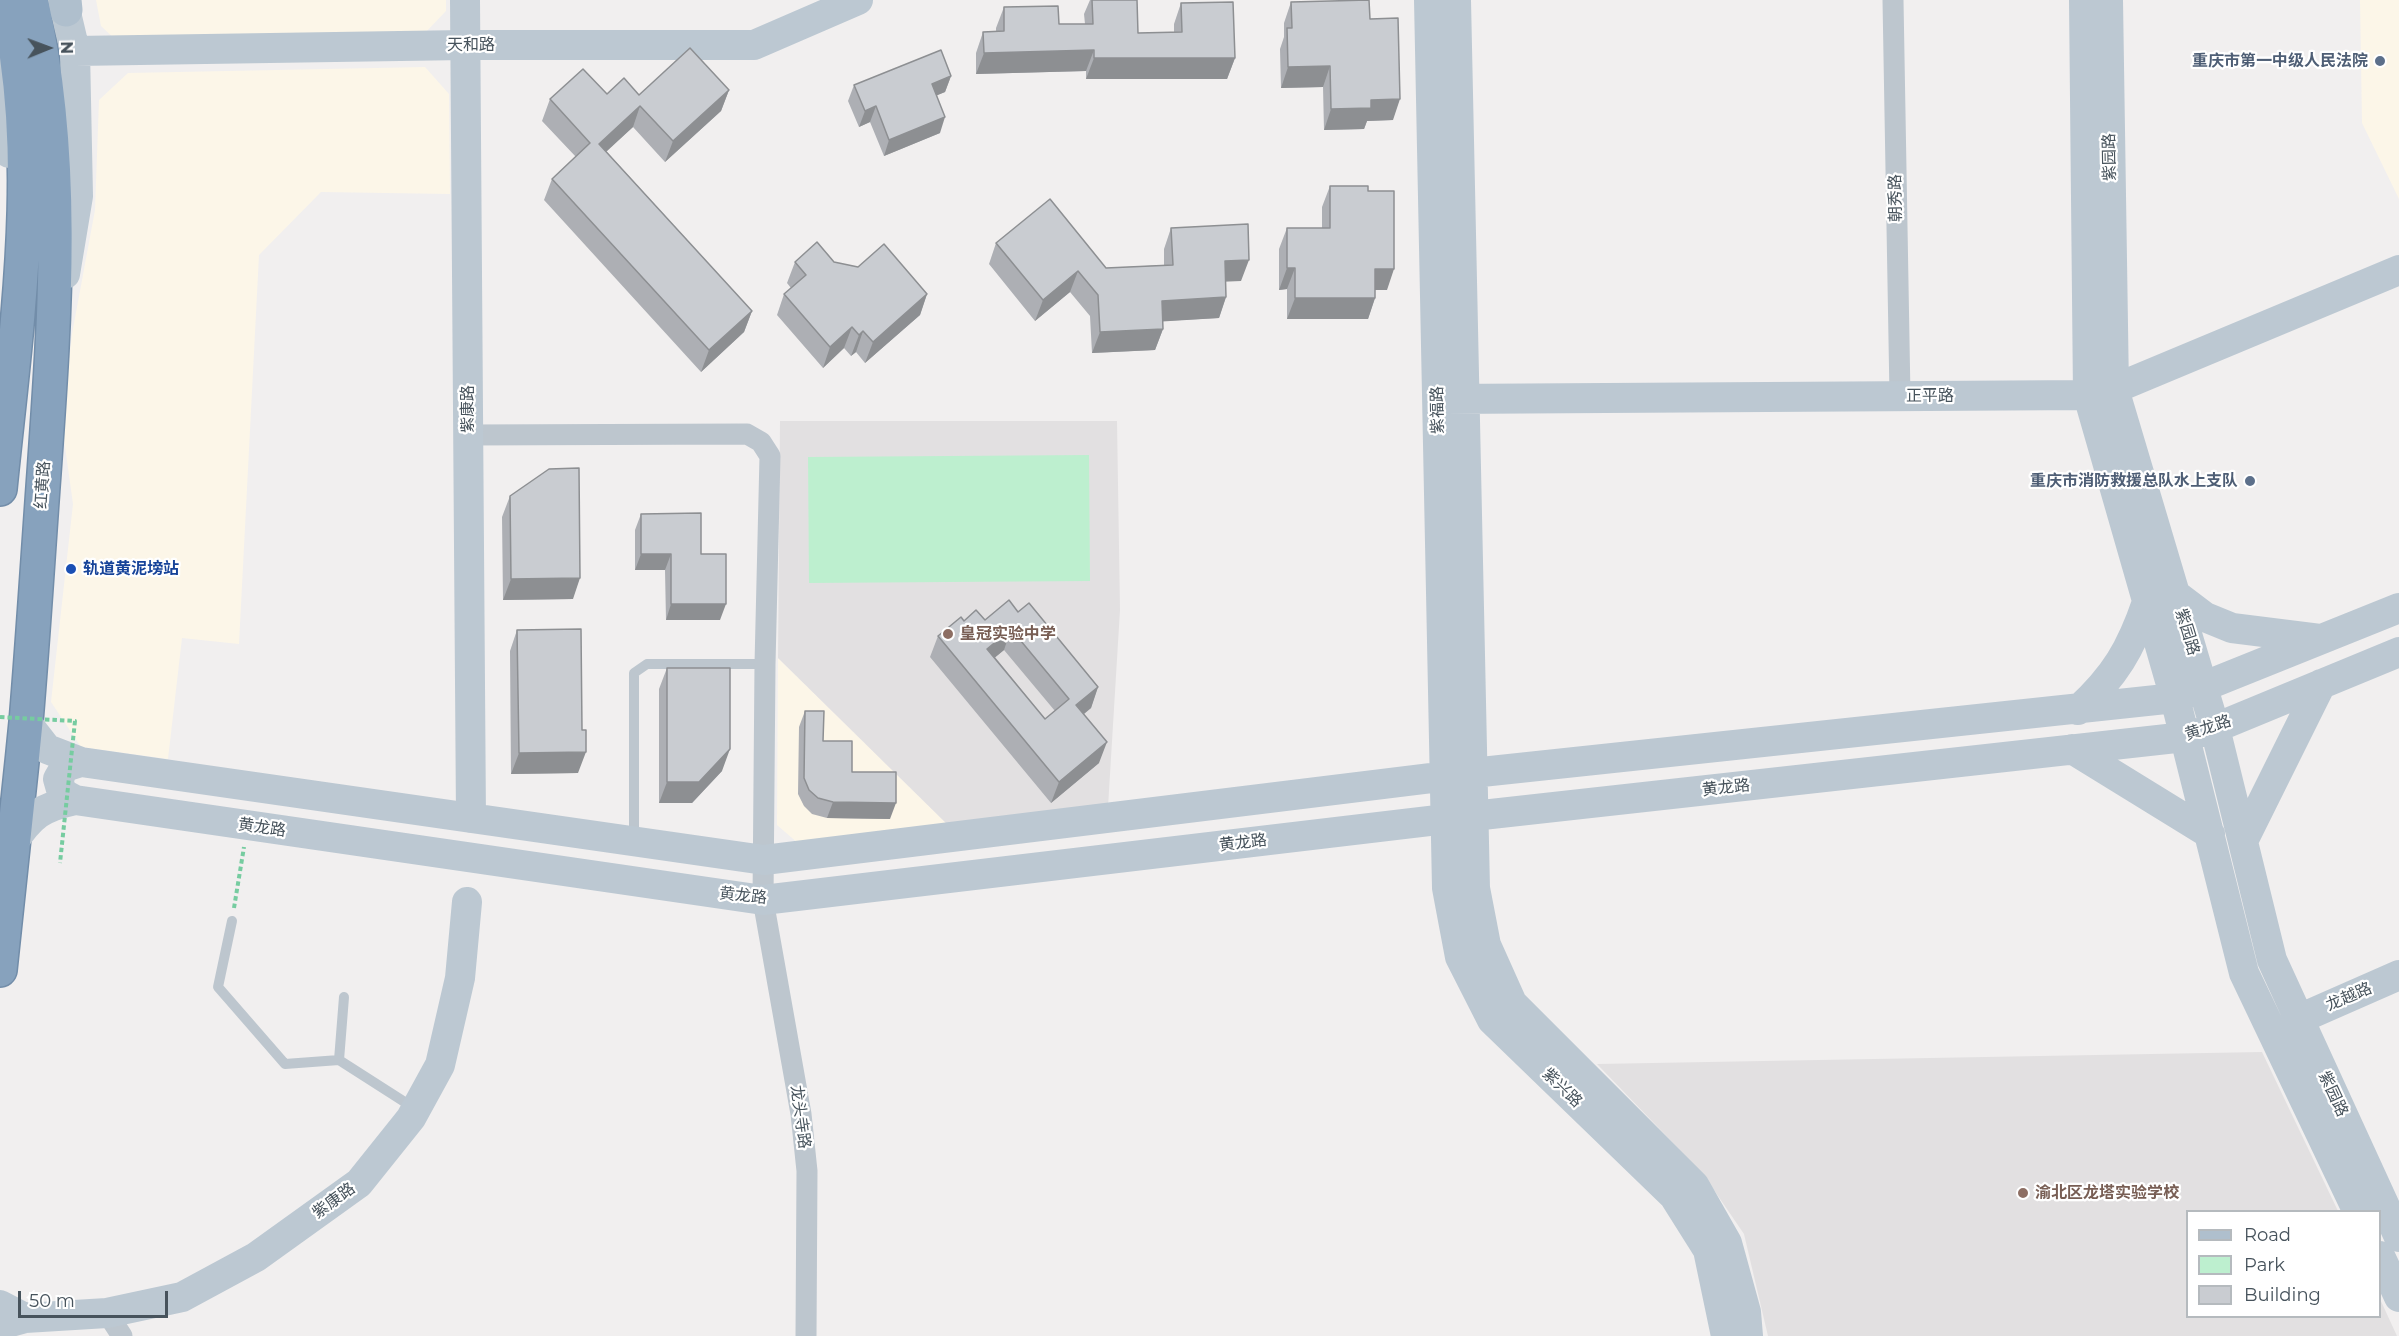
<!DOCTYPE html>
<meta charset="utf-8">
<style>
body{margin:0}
#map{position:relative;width:2399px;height:1336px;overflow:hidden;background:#f1efef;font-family:Montserrat,sans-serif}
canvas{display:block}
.legend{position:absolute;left:2186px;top:1210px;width:195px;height:108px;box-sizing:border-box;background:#fff;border:2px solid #b5babe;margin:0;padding:8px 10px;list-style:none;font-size:18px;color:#47535c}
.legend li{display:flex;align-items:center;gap:12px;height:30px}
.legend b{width:30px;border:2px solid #b5babe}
.north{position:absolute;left:18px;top:18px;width:60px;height:60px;-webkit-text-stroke:4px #fff;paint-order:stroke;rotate:89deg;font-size:16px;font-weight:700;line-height:24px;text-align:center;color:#47535c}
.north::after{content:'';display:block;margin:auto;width:21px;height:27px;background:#47535c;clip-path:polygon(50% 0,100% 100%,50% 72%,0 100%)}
.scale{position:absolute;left:18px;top:1291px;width:150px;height:27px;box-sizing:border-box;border:3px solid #47535c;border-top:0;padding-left:8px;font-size:18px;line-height:21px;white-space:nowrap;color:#47535c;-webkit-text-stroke:4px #fff;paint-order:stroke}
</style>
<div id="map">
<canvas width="2399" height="1336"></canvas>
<ul class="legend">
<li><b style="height:8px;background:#afbfcd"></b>Road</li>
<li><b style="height:16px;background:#bdefcf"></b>Park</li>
<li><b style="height:16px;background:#c9ccd1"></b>Building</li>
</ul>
<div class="north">N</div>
<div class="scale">50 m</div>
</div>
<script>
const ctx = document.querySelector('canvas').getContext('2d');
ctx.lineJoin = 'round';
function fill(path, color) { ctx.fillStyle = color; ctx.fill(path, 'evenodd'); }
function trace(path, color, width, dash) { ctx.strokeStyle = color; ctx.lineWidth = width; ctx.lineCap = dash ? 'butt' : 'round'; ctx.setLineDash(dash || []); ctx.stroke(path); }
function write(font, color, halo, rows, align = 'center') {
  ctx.font = font + ' Montserrat,"Noto Sans SC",sans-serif'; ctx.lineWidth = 4.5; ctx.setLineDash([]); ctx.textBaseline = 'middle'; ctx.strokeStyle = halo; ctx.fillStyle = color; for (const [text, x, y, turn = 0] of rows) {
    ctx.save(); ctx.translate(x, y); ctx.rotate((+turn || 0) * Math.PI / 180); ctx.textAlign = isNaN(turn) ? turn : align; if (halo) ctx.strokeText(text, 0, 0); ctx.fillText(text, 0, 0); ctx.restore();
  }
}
fill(new Path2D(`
 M96 0H446V11L423 35 118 42 101 26Z
 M2360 0H2399V199L2362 123Z
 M425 67 449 94 450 194 321 192 259 255 239 644 182 638 168 759 81 747 51 702 73 504 62 425 72 334 95 210 99 100 128 73Z
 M778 658 948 825 799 844 777 825Z`), '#fcf6e8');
fill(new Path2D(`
 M780 421H1117L1120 610 1108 807 948 825 778 658Z
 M2262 1052 2338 1211 2188 1212V1316H2380V1299L2397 1336H1768L1744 1234 1703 1174 1597 1064Z`), '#e2e0e1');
fill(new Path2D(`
 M1089 455 1090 581 809 583 808 457Z`), '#bdefcf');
const highway = new Path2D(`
 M0 489C16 329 43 158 6 0
 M0 970C8 888 18 805 26 722 33 639 38 556 44 473 55 316 67 154 31 0`);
trace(highway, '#728da9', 36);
trace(new Path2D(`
 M234 908 244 847`), '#76cca0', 4, [4.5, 3]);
trace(new Path2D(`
 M634 841V673L647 664H765
 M232 921 218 987 285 1064 339 1060 414 1108
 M339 1060 344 997`), '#bdc6ce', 10);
trace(new Path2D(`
 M1893 0 1900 396
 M468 435 747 434 761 442 770 456 765 664 763 900 801 1114 807 1171 806 1336
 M107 1313 122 1336`), '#bdc6ce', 21);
trace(new Path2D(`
 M63 0 75 51 78 196 65 274
 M465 0 471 818
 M1429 0 1447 888 1460 957 1492 1020 1674 1196 1708 1250 1726 1336
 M1456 0 1475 888 1486 945 1512 1003 1694 1185 1727 1243 1746 1312 1748 1336
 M2084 0 2088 395 2175 698 2244 973 2358 1212
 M2108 0 2114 389 2215 728 2272 960 2399 1237
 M75 51 465 45H754L858 0
 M0 69 9 153
 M1445 399 2088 395 2114 389 2399 270
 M2176 595 2205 617 2232 628 2320 639
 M2078 710C2115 676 2131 649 2147 602
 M26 722 47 749 81 762 764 860 1472 773 2175 698 2399 608
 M2072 749 2210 834
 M81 762 65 767 58 779 62 793 75 800 763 900 1446 819 2185 737 2215 728 2399 652
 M2243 841 2321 684
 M12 844C31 815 42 807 75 800
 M2299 1019 2399 975
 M2380 1256 2399 1297
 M0 1305 25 1318 0 1325
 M25 1318 107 1313 182 1297 256 1257 359 1183 411 1118 440 1065 460 978 467 902`), '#bcc8d2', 30);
trace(new Path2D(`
 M65 0 66 10`), '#afbfcd', 33);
trace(highway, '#87a2bd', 33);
trace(new Path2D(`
 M0 717 75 721 60 863`), '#76cca0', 4, [4.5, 3]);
fill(new Path2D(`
 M1090 0H1137L1138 33 1174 32V24L1181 3 1235 58 1227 79H1086V71L976 74V53L983 32 996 31V28L1004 7 1059 24H1085L1084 14Z
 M1291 2 1370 19 1393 120 1367 121 1364 129 1324 130 1323 87 1281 88 1280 49 1284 37V23Z
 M951 76 945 92 937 95 940 133 884 156 870 122 859 127 848 101 854 85Z
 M729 90 721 111 665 162 633 127 606 151 752 311 744 332 701 372 544 200 552 179 576 157 542 121 550 99 607 94 639 95Z
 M1330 186 1368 191 1387 290H1375V298L1368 319H1287V289L1279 290V249L1287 228H1322V207Z
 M1171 228 1241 281H1226V297L1219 318 1163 321V329L1155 350 1092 353 1090 316 1070 292 1035 321 989 264 996 243 1106 268 1164 265V249Z
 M795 262H834L927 294 920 315 865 363 856 352 851 356 844 348 823 368 777 315 784 294 791 288 787 283Z
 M510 496 573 599 503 600 502 517Z
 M641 514 701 554 720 620H666L665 570H635V530Z
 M1018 612 1098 687 1091 708 1084 714 1099 763 1051 803 930 657 938 636 964 621 985 620ZM1004 650 1055 711 1045 719 995 657Z
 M517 630 578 773 511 774 510 651Z
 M667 668 722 771 692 803H659V689Z
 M805 711 823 741 852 772 890 819 827 818 812 814 804 806 798 794 799 727Z`), '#adafb4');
fill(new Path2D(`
 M1094 50 1086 71 976 74 984 53Z
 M1094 58H1235L1227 79H1086Z
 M1330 66 1323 87 1281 88 1288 67Z
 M951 76 945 92 926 100 932 84Z
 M729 90 721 111 665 162 673 141Z
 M1400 99 1393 120 1367 121 1364 129 1324 130 1331 109 1371 100Z
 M640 106 633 127 592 165 599 144Z
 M876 106 870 122 859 127 865 111Z
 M945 117 940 133 884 156 889 140Z
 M1249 260 1241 281 1217 282 1225 261Z
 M1287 268H1295L1287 289 1279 290Z
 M1375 269H1394L1387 290H1368Z
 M1078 271 1070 292 1035 321 1043 300Z
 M927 294 920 315 865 363 873 342Z
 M1226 297 1219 318 1154 322 1162 301Z
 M1295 298H1375L1368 319H1287Z
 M752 311 744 332 701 372 709 350Z
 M852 327 844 348 823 368 830 347Z
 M1163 329 1155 350 1092 353 1100 332Z
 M863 331 856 352 851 356 859 335Z
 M641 554H671L665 570H635Z
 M580 578 573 599 503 600 511 579Z
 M671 604H726L720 620H666Z
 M1011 629 1004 650 980 670 987 649Z
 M1098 687 1091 708 1069 726 1076 705Z
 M1107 742 1099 763 1051 803 1059 782Z
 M730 749 722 771 692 803H659L667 782Z
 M586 752 578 773 511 774 519 753Z
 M833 802 896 803 890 819 827 818Z`), '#8d8f92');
const building = new Path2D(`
 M1092 0H1137L1138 33 1182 32 1181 3 1233 2 1235 58H1094V50L984 53 983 32 1004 31V7L1058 6 1059 24H1093Z
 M1369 0 1370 19 1398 18 1400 99 1371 100V108L1331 109 1330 66 1288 67 1287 28H1292L1291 2Z
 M690 48 729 90 673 141 640 106 599 144 752 311 709 350 552 179 590 143 550 99 583 69 607 94 624 78 639 95Z
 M941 50 951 76 932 84 945 117 889 140 876 106 865 111 854 85Z
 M1330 186H1368V191H1394V269H1375V298H1295V268H1287V228H1330Z
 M1050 199 1106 268 1173 265 1171 228 1248 224 1249 260 1225 261 1226 297 1162 301 1163 329 1100 332 1098 295 1078 271 1043 300 996 243Z
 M817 242 834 262 858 267 884 244 927 294 873 342 863 331 859 335 852 327 830 347 784 294 806 275 795 262Z
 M579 468 580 578 511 579 510 496 549 469Z
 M701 513V554H726V604H671V554H641V514Z
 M1009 600 1018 612 1029 603 1098 687 1076 705 1107 742 1059 782 938 636 961 617 964 621 976 610 985 620ZM1011 629 1069 699 1045 719 987 649Z
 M581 629 582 730H586V752L519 753 517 630Z
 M667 668H730V749L699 782H667Z
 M805 711H824L823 741H852V772H896V803L833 802 818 798 809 790 804 778Z`);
fill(building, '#c9ccd1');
trace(building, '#8d8f92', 1.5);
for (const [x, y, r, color] of [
 [2380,61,6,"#5c6f8a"],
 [2250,481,6,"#5c6f8a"],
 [71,569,6,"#1a4fb4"],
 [948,634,6,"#8d6e63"],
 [2023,1193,6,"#8d6e63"]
]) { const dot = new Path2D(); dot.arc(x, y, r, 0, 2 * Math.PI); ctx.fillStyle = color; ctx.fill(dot); trace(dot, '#fff', 2); }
write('16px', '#47535c', '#fff', [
 ["天和路",471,45],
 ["紫园路",2110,157,-91],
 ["朝秀路",1896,198,-91],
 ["正平路",1930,396],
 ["紫康路",468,409,-90],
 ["紫福路",1438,410,-91],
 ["红黄路",43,485,-86],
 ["紫园路",2187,632,73],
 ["黄龙路",2208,728,-18],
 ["黄龙路",1726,788,-6],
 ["黄龙路",262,828,8],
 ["黄龙路",1243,843,-7],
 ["黄龙路",743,896,6],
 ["龙越路",2349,997,-23],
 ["紫兴路",1562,1088,44],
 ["紫园路",2333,1094,65],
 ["龙头寺路",800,1117,82],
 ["紫康路",334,1201,-36]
]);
write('bold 16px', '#4e5e75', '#fff', [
 ["重庆市第一中级人民法院",2368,61],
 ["重庆市消防救援总队水上支队",2238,481]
], 'right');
write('bold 16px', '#164399', '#fff', [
 ["轨道黄泥塝站",83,569]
], 'left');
write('bold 16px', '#785e54', '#fff', [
 ["皇冠实验中学",960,634],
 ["渝北区龙塔实验学校",2035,1193]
], 'left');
</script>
